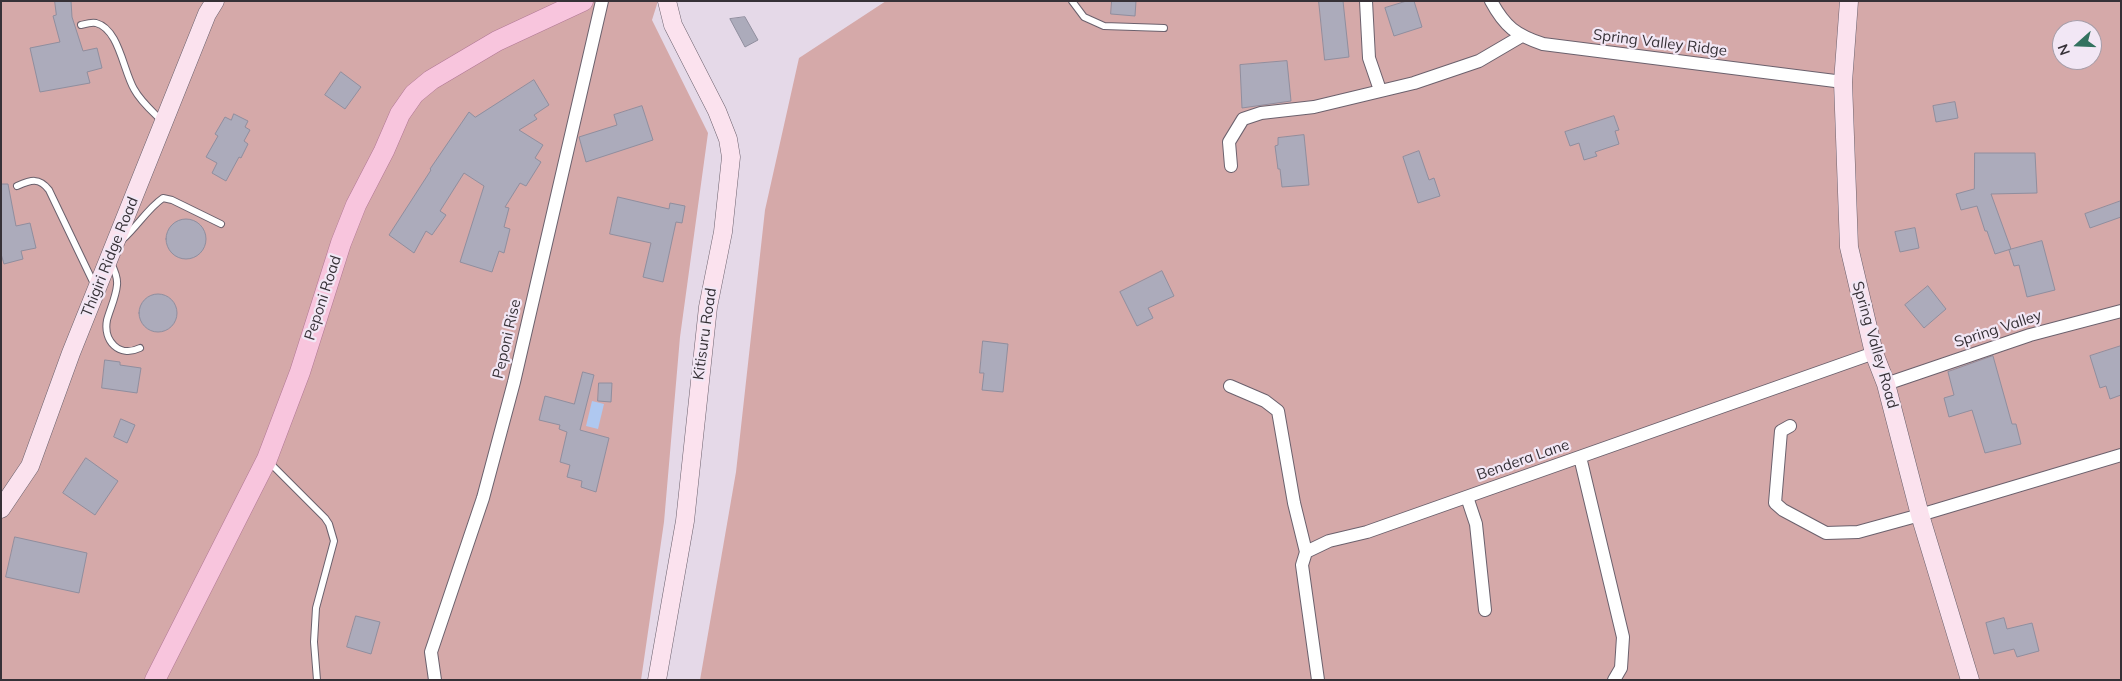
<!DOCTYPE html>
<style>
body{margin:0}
#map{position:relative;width:2122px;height:681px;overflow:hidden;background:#e5d9e8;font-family:Mulish,sans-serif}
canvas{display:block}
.frame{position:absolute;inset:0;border:2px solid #363137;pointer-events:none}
.north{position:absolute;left:2052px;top:20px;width:50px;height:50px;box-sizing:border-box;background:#f2e7f5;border:1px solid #a79ea9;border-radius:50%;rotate:250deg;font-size:14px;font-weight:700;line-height:20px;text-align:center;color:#363137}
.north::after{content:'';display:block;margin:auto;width:18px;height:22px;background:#33725f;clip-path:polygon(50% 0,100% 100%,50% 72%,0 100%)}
</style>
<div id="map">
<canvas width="2122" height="681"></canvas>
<div class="frame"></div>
<div class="north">N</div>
</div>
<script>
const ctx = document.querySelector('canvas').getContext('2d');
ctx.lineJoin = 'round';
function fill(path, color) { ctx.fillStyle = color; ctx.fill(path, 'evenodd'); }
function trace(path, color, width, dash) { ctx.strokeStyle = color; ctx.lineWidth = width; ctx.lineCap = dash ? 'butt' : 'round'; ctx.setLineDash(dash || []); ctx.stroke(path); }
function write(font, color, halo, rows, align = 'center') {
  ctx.font = font + ' Mulish,sans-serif'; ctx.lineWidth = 4.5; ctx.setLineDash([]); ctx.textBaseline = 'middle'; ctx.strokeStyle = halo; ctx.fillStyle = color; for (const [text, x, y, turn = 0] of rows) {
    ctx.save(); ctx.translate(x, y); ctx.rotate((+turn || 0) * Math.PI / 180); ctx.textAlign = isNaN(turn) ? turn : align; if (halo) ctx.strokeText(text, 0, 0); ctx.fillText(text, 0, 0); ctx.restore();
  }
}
fill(new Path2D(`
 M1 1H658L652 20 708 133 680 337 664 522 641 680H1Z
 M886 1H2121V680H700L736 472 765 210 799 58ZM2062 30H2092V60H2062Z`), '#d5a9a9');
fill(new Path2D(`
 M592 401 604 404 598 429 586 426Z`), '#afc8f0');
const building = new Path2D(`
 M55 1H71L72 17 83 51 97 48 102 68 87 72 90 83 40 92 30 48 60 42 53 16 56 15Z
 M1112 1H1136L1135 16 1111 14Z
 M1319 1H1343L1349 57 1325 60Z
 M1407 1H1414L1422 27 1394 36 1385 8Z
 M745 17 758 40 745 47 730 19Z
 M1287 61 1291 101 1242 108 1240 65Z
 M341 72 361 87 345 109 325 95Z
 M534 80 549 105 534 115 537 119 519 130 543 145 535 158 541 162 526 186 520 183 505 207 509 208 504 227 510 229 504 253 499 251 492 272 460 262 484 186 464 173 440 211 446 215 432 235 426 231 414 253 389 235 431 170 430 169 469 112 475 117Z
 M1955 102 1958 118 1936 122 1933 106Z
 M642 106 653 140 586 162 579 137 617 125 614 115Z
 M234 114 248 121 245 127 250 130 244 141 248 144 241 158 239 157 226 181 212 173 217 163 206 157 218 136 215 134 225 117 231 120Z
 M1614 116 1619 130 1615 131 1619 144 1595 152 1597 156 1584 160 1579 143 1570 146 1565 132Z
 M1304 135 1309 185 1282 187 1280 169H1278L1275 146 1278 145V138Z
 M1419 151 1429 180 1434 178 1440 196 1418 203 1403 157Z
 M1975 153H2035L2037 193 1991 194 2011 249 1995 254 1987 231H1985L1977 206 1961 210 1956 194 1974 189Z
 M1 184H8L16 226 30 223 36 248 21 251 23 259 4 264 1 254Z
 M618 197 669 209 670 203 685 206 682 223 676 222 663 282 643 277 651 243 610 234Z
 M2121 201V217L2090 228 2085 214Z
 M166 239a20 20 0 1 1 40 0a20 20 0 1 1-40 0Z
 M1915 228 1919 248 1900 252 1895 232Z
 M2042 241 2055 290 2027 297 2019 265 2014 266 2009 250Z
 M1162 271 1174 296 1148 308 1153 318 1137 326 1120 292Z
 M1928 286 1946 309 1924 328 1905 305Z
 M139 313a19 19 0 1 1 38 0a19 19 0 1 1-38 0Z
 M983 341 1008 344 1003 392 982 390 984 373H980Z
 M2121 346V395L2110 399 2106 386 2100 388 2090 356Z
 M1993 356 2012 424H2016L2021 444 1985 453 1972 410 1949 417 1944 398 1954 395 1948 372Z
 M105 360 120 362V365L141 368 137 393 102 388Z
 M583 372 594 375 580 430 609 438 596 492 581 487 582 481 567 477 570 465 560 462 567 432 559 429 560 425 539 420 545 396 574 404Z
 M599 383H612L611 402 598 401Z
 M121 419 135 425 127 443 114 437Z
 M86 458 118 481 95 515 63 493Z
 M15 537 87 553 79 593 6 577Z
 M356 616 380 622 371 654 347 647Z
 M2004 618 2007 629 2032 623 2039 651 2017 657 2014 649 1994 654 1986 623Z`);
fill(building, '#acabbb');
trace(building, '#908e9e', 1);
const lane = new Path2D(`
 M1072 1 1084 17 1104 26 1164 28
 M81 25C85 24 91 22 96 23 119 29 123 70 134 89 141 102 152 111 162 121
 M17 186C31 180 39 177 49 190L95 286
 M122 240C137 227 147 209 163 198L172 200 221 224
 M111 263C114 269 118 277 117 285 116 297 110 309 107 320 103 341 119 358 140 348
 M269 462 325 518 329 524 334 541 316 608 314 642 317 680`);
const street = new Path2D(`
 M1366 1 1369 58 1380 90
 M1491 1C1505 27 1516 35 1543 44L1843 82
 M1231 166 1229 142 1243 119 1261 113 1314 107 1414 83 1479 61 1520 37
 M1886 384 2030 335 2121 311
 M1230 386 1265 401 1278 411 1294 503 1306 552
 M1790 426 1781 431 1775 503 1783 510 1826 533 1858 532 1920 515 2121 455
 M1580 457 1623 637 1621 668 1614 680
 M1467 497 1476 524 1485 610
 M435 680 431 652 483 498 514 382 602 1
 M1318 680 1302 565 1306 552 1329 541 1367 532 1874 353`);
const secondary = new Path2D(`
 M1849 1 1843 82 1849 247 1874 353 1886 384 1920 515 1970 680
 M1 509 30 466 71 353 207 14 215 1
 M657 680 685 521 708 307 723 232 731 157 728 139 717 111 673 25 667 1`);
const primary = new Path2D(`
 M155 680 267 459 300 372 341 243 356 205 384 151 400 114 414 94 431 80 497 41 583 1`);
trace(lane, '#6b616d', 8);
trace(street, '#6b616d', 14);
trace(secondary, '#6b616d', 19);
trace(primary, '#b17895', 21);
trace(lane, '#fff', 6);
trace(street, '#fff', 12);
trace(secondary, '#fbe2ee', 18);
trace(primary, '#f8c5dd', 20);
write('15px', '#363137', '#f2e7f5', [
 ["Spring Valley Ridge",1660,43,7],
 ["Thigiri Ridge Road",110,257,-68],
 ["Peponi Road",323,298,-72],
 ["Spring Valley",1998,329,-18],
 ["Kitisuru Road",705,334,-82],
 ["Peponi Rise",507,339,-77],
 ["Spring Valley Road",1875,345,74],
 ["Bendera Lane",1523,460,-19]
]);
</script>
